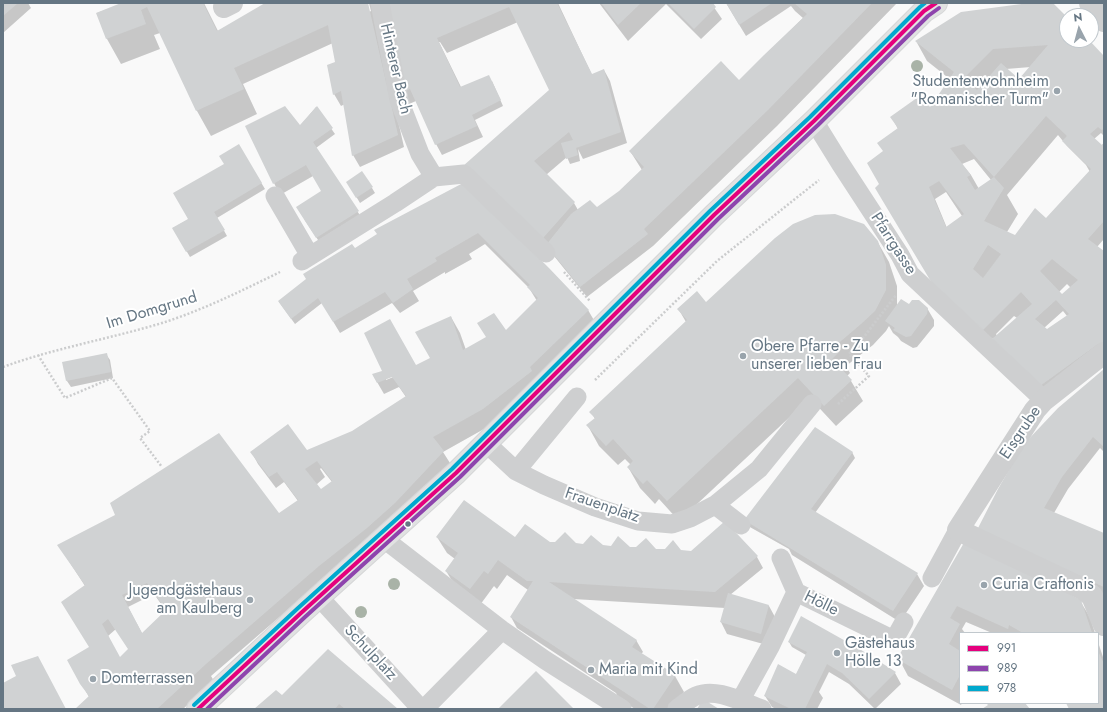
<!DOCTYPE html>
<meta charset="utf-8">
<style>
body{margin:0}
#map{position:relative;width:1107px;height:712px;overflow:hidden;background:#f9f9f9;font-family:Jost,sans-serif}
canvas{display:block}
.frame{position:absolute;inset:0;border:4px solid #657683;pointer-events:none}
.legend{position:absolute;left:959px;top:632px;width:140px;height:72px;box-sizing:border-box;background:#fff;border:1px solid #c1c8cd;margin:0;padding:5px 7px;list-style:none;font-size:12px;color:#657683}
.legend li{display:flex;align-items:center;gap:8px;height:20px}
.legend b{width:20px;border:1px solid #c1c8cd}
.north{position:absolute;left:1059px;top:8px;width:40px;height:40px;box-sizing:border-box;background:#fff;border:1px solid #c1c8cd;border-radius:50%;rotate:354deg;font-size:11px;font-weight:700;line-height:16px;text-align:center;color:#657683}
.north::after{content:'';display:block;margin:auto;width:14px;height:18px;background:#99a4ac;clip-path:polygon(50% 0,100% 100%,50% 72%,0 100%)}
</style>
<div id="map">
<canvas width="1107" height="712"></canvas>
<div class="frame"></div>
<ul class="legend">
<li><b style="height:5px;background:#e5007d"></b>991</li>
<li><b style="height:5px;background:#8e44ad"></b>989</li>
<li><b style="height:5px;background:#00a9ce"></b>978</li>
</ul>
<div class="north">N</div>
</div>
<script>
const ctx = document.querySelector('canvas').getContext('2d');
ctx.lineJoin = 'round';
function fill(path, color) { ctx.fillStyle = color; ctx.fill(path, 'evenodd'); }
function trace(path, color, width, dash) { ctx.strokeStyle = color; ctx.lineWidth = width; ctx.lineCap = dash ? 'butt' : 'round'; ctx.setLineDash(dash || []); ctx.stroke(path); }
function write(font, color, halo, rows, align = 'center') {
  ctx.font = font + ' Jost,sans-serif'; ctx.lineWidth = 4; ctx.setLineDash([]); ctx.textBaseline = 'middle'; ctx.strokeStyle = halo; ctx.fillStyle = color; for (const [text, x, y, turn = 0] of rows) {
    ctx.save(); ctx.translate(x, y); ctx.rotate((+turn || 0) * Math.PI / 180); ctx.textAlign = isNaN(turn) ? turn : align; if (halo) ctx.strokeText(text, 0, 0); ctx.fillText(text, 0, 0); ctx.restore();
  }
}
fill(new Path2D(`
 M3 3H28L31 8 3 33Z
 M124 3H204L218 31 268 3H367L369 12 371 11 369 3H373L376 24 404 147 360 167 353 155 345 104 341 106 334 94 336 63 333 43 243 84 257 114 211 136 197 111 160 33 154 35 160 49 121 64 107 39 97 13Z
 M390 3H558L592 75 604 70 610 81 627 143 583 159 578 149 580 161 570 164 567 157 546 175 574 203 578 210 597 208 620 192 642 170 630 151 739 81 803 18 795 11 791 6 746 36 726 3H897L777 126 653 246 587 297 554 256 508 211 551 90 518 22 447 53 440 42H439L461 87 492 81 503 106 475 120 483 137 442 155 436 144 416 101 409 104Z
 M599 3H711L722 19 701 39 666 4 628 41Z
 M1037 3H1052L1067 19V40H1087L1104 57V136L1101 133 1094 139 1101 146 1104 143V239L1097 247 1104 253V355L1047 396 1000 351 992 338 990 341 881 185 884 152 898 129 892 118 930 109 951 80 927 61 916 41ZM1031 67 1019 80 1006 69ZM1058 135 1067 146 1086 165 1090 172 1047 219 1015 236 1007 232 1018 214 1007 195ZM974 159 991 180 979 189 971 175 962 164ZM946 192 962 216 947 228 935 199ZM1067 284 1071 288 1062 295 1059 292ZM1063 311 1067 316 1047 331 1044 328ZM1014 316 1017 318 997 336 996 334Z
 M316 107 335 134 316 148 365 223 324 249 304 219 323 191 313 176 280 195 274 183 300 126Z
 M239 146 265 189 217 218 227 236 190 257 173 228 189 219 225 164Z
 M351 188H372L375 193 360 203Z
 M437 197 588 310 595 322 484 429 443 452 450 463 401 515 326 577 211 676 214 681 183 709H76L89 697 81 683 90 648 85 586 59 546 279 514 298 501 284 482 276 488 258 464 252 453 307 451 353 432 406 397 399 387 384 394 373 375 416 366 432 358 451 317 460 333 466 350 508 336 537 301 529 288 485 244 469 254 472 259 445 274V272L413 291 419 301 400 313 392 303 340 333 322 303 295 324 279 302 355 250ZM403 373 386 380V378ZM321 468 332 482 320 491 316 485 325 477 320 469ZM154 594 166 611 143 635 128 607ZM116 629 129 650 120 659 108 636Z
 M877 241 889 262 897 286V306L910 305 927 308 934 320V326L917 347 913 348 901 341 898 337 893 333 889 326 886 331 873 345 846 366 850 373 847 376 851 381 863 401 836 426 810 398 679 521 659 499 655 504 640 488 628 467 631 465 625 459 618 465 599 446 588 426 595 419 591 412 686 322 679 310 706 303Z
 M106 354 110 360 113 378 71 387 67 381 64 363Z
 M1104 371V452L1100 448 1068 489 1054 513 1104 534V598L985 541Z
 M852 452 855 458 815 513 917 574 924 586 900 622 792 555 789 549 748 526 745 520Z
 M725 522 757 557 763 568 730 595 769 606 775 617 767 645 727 634 721 622 725 608 573 599 636 640 643 652 641 654 675 676 684 692 673 709H635L619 699 616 693 517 628 511 617 528 590 507 575 497 589 494 586 480 605 456 587 446 571 455 559 447 553 437 537 515 539 549 543 691 552Z
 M965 543 1080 601 1090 617 1095 633H992L966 622 962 629 965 633H960V703H962L961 705 908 676 899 659Z
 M789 642 895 673 901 684 875 709 849 684 829 672 819 692 823 698 817 709H776L772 707 765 696 796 675 806 655 792 647Z
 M1098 642 1104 660V709H1070L1067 703H1098Z
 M282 696 397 709H255Z`), '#0003');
fill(new Path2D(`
 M3 3H18L3 16Z
 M121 3H203L217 31 265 3H368L398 135 352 156 341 91 333 95 327 65 335 62 328 25 234 68 244 89 196 111 147 7 141 10 146 24 106 39 96 13Z
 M389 3H557L592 74 604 69 621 132 576 148 578 155 566 159 561 143 573 140 569 132 534 161 575 202 543 238 463 166 549 90 509 7 437 38 460 87 489 75 501 100 472 115 477 126 435 145 410 89 402 93Z
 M601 3H641L618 25Z
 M668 3H713L716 7 694 29Z
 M726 3H772L739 25Z
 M794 3H872L768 110 644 229 648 234 580 287 546 245 571 214 590 200 597 207 619 191 644 167 629 151 721 61 739 80 764 55 807 14Z
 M1029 3H1053L1067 17V40H1089L1104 56V128L1102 130 1098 127 1090 134 1102 145 1104 142V221L1088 239 1104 251V344L1101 347 1098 344 1040 386 992 339 1032 304 1021 292 983 330 936 290 875 188 879 184 867 163 883 151 877 143 898 128 890 117 921 95 930 107 954 72 915 41 961 12ZM1048 45 1019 79 1001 63 977 90 963 79 993 49ZM1046 116 1067 136 1062 141 1091 169 1046 218 1035 208 1015 235 984 221 1004 188 994 177 975 190 967 177 971 175 950 148 964 144 994 177ZM939 181 964 214 946 227 929 187ZM988 245 1001 254 983 278 973 269ZM1052 259 1078 280 1062 294 1040 271ZM1056 300 1069 314 1047 329 1035 319Z
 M285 106 300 125 317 106 333 128 313 142 359 211 316 238 296 207 321 191 306 165 273 184 245 126Z
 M239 144 262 183 214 212 225 230 186 252 172 228 188 219 173 193 224 164 219 156Z
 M362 171 373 187 356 198 346 182Z
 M463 183 549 268 589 310 530 367 532 371 483 409 433 437 444 451 395 503 367 528 319 566 206 664 157 709H75L89 696 80 684 67 660 89 647 61 602 85 585 57 545 115 515 110 503 219 433 279 513 298 500 277 472 269 477 250 452 288 424 307 450 352 431 406 396 392 377 377 383 372 374 382 371 364 333 390 319 416 365 430 358 415 332 451 316 463 350 486 337 477 323 494 313 506 330 538 298 527 287 530 285 478 233 435 258 437 261 407 279 413 289 393 303 385 292 333 322 318 298 291 319 278 301 306 279 303 274 352 244 355 248 377 234 374 230ZM317 461 332 481 321 489 305 469ZM147 583 166 610 142 633 122 595ZM108 619 128 649 120 657 102 624Z
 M835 214 864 224 878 241 886 265V290L875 311 861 324 834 347 839 352 832 359 852 380 824 406 798 378 667 501 647 480 643 484 627 467 633 461 613 439 606 446 586 425 595 418 589 412 687 320 677 309 697 291 706 302 775 238 793 224 815 215Z
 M901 299 909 304 912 300H919L928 308 927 314 911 336 906 337 893 330 895 328 885 321Z
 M107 353 111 372 66 381 62 362Z
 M1104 369V447L1093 437 1062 477 1044 508 1104 533V587L977 530 998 489 1024 444 1058 408Z
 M815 427 853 452 811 509 918 573 893 611 744 520Z
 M464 500 515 537 525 524 550 542H555L565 532 576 543 583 544 591 535 603 545 611 546 618 536 630 547H636L646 538 656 549H665L673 540 681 550 691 551 725 521 758 556 715 592 549 582 637 640 632 647 676 675 653 709H650L510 617 533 581H527L498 560 488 574 484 571 470 589 445 571 458 553 436 537Z
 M965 541 1081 600 1092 633H1023L1009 625 1008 629 957 606 950 618 960 624 949 644 960 651V675L952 690 897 659Z
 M728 593 769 605 761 634 720 622Z
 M801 616 858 648 896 672 869 699 842 673 827 664 805 709H791L764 696 778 664 796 674 807 652 788 642Z
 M328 649 398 709H345L339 704 335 709H254L276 690 282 695Z
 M1098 651 1104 664V709H1069L1066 703H1098Z
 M38 656 66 709H3V683L16 676 11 665Z
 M536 671 574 709H498Z
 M703 699 719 709H697Z
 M986 703H1025L1030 709H982L988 705Z`), '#d0d2d3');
const secondary = new Path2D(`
 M198 709 301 613 456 473 714 215 814 121 924 11 936 3`);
trace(secondary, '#d5d6d7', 24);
trace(new Path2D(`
 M564 272 590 301
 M38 355 65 398 112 378 150 431 140 438 162 467
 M3 367C55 348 109 339 162 323 203 310 241 291 280 272
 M595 380 717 261 819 180
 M838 404 869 376 849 354 860 342 896 295`), '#cbcccd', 2.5, [2, 2]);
trace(new Path2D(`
 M380 3 399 100 420 154 434 177
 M814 121 840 163 900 255 910 274 1044 400
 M275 196 310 256
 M302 261 395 203 434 177 464 174 546 253
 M486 443 516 471 544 485 595 507 638 521 672 524 690 518 715 505 759 469 812 404
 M516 471 577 397
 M715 505 741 525
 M384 539 502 630 545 660 622 709
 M781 558 796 592
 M932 578 958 530
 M796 592 894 640 904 622
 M319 597 421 709
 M740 701 770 647 796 592
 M424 709 502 630
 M677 709C683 705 689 699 696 696 716 687 742 702 762 709`), '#cecfd0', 19);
trace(new Path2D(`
 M1090 3 1104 21
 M224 7 232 3
 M1104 353 1044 400 1035 410 958 530 1083 589 1092 596 1104 625`), '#cecfd0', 22);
trace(secondary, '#e1e2e2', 22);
trace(new Path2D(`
 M198 709 301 613 456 473 714 215 814 121 924 11 936 3`), '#e5007d', 4);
trace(new Path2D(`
 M207 709 305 617 460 477 718 219 818 125 928 16 939 8`), '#8e44ad', 4);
trace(new Path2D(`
 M194 705 297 609 452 469 710 211 810 117 920 7 925 3`), '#00a9ce', 4);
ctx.fillStyle = '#a9b3a7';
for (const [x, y] of [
 [917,66],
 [394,584],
 [361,612]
]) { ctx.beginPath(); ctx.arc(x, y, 6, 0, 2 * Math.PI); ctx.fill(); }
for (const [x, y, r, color] of [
 [1057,91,4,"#99a4ac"],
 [743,356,4,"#99a4ac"],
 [408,524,3.5,"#657683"],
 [984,585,4,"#99a4ac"],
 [250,600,4,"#99a4ac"],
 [837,653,4,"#99a4ac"],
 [591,670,4,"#99a4ac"],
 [93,679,4,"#99a4ac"]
]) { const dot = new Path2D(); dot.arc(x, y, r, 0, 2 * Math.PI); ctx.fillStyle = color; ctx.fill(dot); trace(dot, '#fff', 1.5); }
write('16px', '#657683', '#fff', [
 ["Hinterer Bach",395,69,77],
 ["Pfarrgasse",893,244,57],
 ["Im Domgrund",152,311,-17],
 ["Eisgrube",1021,433,-56],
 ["Frauenplatz",602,506,19],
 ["Hölle",821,604,26],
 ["Schulplatz",370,653,47]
]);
write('16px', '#657683', '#fff', [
 ["Studentenwohnheim",1049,82,"right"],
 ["\"Romanischer Turm\"",1049,100,"right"],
 ["Obere Pfarre - Zu",751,347],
 ["unserer lieben Frau",751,365],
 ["Curia Craftonis",992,585],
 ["Jugendgästehaus",242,591,"right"],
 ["am Kaulberg",242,609,"right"],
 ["Gästehaus",845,644],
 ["Hölle 13",845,662],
 ["Maria mit Kind",599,670],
 ["Domterrassen",101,679]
], 'left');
</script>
